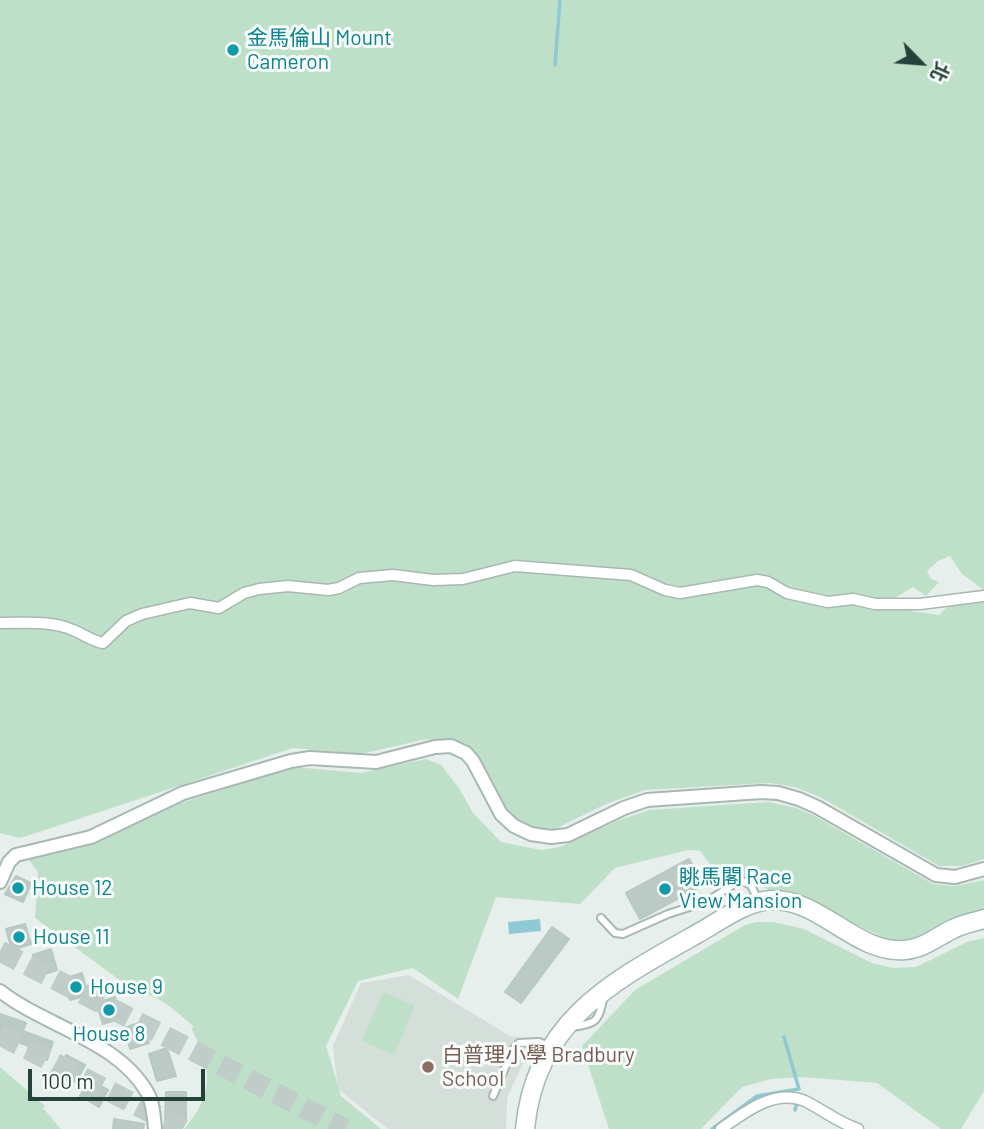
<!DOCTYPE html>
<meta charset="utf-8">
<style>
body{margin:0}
#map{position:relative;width:984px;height:1129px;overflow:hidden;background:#e6efeb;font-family:Barlow,"Noto Sans TC",sans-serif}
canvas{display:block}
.north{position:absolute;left:886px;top:28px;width:70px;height:70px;-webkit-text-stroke:5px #f7fbf9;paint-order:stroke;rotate:115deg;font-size:19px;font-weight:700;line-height:28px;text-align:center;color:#24423a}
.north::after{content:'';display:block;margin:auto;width:24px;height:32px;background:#24423a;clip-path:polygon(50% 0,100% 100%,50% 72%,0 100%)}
.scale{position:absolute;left:28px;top:1069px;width:177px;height:32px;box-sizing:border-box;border:4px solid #24423a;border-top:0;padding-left:9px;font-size:21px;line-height:24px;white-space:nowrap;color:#24423a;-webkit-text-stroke:5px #f7fbf9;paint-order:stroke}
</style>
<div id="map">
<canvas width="984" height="1129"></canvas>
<div class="north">北</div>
<div class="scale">100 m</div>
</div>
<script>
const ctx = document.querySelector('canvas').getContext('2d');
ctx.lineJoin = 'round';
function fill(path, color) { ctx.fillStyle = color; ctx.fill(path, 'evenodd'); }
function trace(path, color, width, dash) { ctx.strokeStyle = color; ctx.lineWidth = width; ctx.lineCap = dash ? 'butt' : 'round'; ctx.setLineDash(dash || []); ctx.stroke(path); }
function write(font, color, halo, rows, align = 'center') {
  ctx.font = font + ' Barlow,"Noto Sans TC",sans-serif'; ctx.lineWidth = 6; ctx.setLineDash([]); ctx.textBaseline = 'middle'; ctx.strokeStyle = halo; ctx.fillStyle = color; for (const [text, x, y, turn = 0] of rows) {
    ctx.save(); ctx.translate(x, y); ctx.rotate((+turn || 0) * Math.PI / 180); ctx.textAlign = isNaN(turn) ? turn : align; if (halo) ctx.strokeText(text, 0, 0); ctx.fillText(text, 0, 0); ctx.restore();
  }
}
fill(new Path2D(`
 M409 975 510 1036 534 1040 507 1098 506 1129H388L338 1089 333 1046 361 983Z`), '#d4dfda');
fill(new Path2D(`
 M0 0H984V590L962 574 950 556 938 561 927 571 931 579 939 582 926 596 913 587 890 601V608L939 615 949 605 984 602V859L962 866H939L822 798 795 787 770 783 645 790 606 804 555 829 541 830 519 826 453 749 427 739 360 754 293 748 27 836 19 838 0 833Z
 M426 759 441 765 459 788 473 813 501 842 541 850 560 847 614 822 649 810 768 802 796 808 813 815 933 884 955 886 984 880V910L958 917 910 941 889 940 813 904 775 895 757 882 726 869 716 872 700 851 688 850 615 868 580 904 496 897 458 999 413 968 358 981 326 1046 341 1096 381 1129H184C214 1095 213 1068 192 1030L193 1026C177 1013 158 993 136 992L35 918 38 872 29 860 87 843 161 809 295 767 361 773Z
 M757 922H773L804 929 872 963 893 968 916 967 967 942 984 938V1091L961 1129H941L877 1083 802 1077 771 1079 742 1087 701 1129H609L582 1046 635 990 745 925Z
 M383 992 415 1005 394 1055 362 1041Z
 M0 1067 45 1106 43 1108 61 1129H0Z`), '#bfe0c8');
fill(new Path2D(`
 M540 919 541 931 509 934 508 922Z`), '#8ec9d4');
trace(new Path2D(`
 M555 65 560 0
 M784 1037 799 1089
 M795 1110 797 1101
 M712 1129 757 1096 799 1089`), '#8ec9d4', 3.5);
const building = new Path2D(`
 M689 859 703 885 640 919 626 893Z
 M16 876 31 883 23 902 5 894Z
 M25 924 31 944 12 950 6 929Z
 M552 927 569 939 521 1003 505 992Z
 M51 949 57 970 39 976 33 955Z
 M82 973 88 995 70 1000 63 979Z
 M115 997 121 1018 103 1024 96 1003Z
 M0 1014 26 1023 23 1031 53 1042 47 1060 27 1053 29 1046 0 1036Z
 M142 1022 149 1043 130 1049 124 1028Z
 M167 1048 176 1076 157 1081 149 1054Z
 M66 1055 85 1065 76 1082 57 1072Z
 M89 1080 108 1090 99 1107 80 1096Z
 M166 1092H186V1122H165Z
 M114 1119 144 1124 143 1129H113Z`);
fill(building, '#bbcac4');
trace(building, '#b8c9c2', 2);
trace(new Path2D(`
 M0 951 345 1129
 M0 1035 183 1129`), '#bfccc8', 21, [21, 10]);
const service = new Path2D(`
 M601 918 615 933 623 934 668 914 708 901 740 880 751 885 758 901
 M572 1027C595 1023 599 1023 603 999
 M493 1096 512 1051 519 1043 539 1042 549 1046`);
const pedestrian = new Path2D(`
 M0 623C24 623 50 620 73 630 83 634 92 641 103 643L126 621 142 614 190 603 219 608 244 593 259 589 288 586 328 590 339 588 359 578 393 575 433 580 463 579 515 566 631 575 665 590 680 593 757 580 768 582 787 593 828 602 853 599 875 604H920L984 596
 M721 1129C744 1113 774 1088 805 1101 823 1110 839 1123 858 1129`);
const minor = new Path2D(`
 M0 882 9 862 16 855 91 837 183 793 291 761 310 758 376 762 435 747 451 746 466 753 473 761 501 814 514 826 531 834 551 837 568 835 624 808 647 800 761 792 778 793 799 799 817 807 936 875 955 877 984 869
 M0 991C44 1026 117 1040 147 1092 153 1102 154 1117 155 1129`);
const secondary = new Path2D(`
 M525 1129C535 1022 611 982 695 935 719 922 745 901 772 900 821 899 856 954 905 950 923 949 938 936 953 929 963 924 974 922 984 919`);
trace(service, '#a8b8b2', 10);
trace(pedestrian, '#a8b8b2', 13);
trace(minor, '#a8b8b2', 16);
trace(secondary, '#a4bbb3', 21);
trace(service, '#fff', 6);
trace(pedestrian, '#fff', 10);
trace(minor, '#fff', 12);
trace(secondary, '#fff', 18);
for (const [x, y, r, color] of [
 [233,50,7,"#0f9aa8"],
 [18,888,7,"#0f9aa8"],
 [665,889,7,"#0f9aa8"],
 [19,937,7,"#0f9aa8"],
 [76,987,7,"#0f9aa8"],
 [109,1010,7,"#0f9aa8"],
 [428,1067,7,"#8d6e63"]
]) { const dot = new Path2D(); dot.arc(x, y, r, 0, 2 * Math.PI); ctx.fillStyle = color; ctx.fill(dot); trace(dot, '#f7fbf9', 2.5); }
write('21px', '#0d838f', '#f7fbf9', [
 ["金馬倫山 Mount",247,38],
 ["Cameron",247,62],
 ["眺馬閣 Race",679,877],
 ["View Mansion",679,901],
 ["House 12",32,888],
 ["House 11",33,937],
 ["House 9",90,987],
 ["House 8",109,1034,"center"]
], 'left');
write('21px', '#785e54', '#f7fbf9', [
 ["白普理小學 Bradbury",442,1055],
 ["School",442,1079]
], 'left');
</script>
